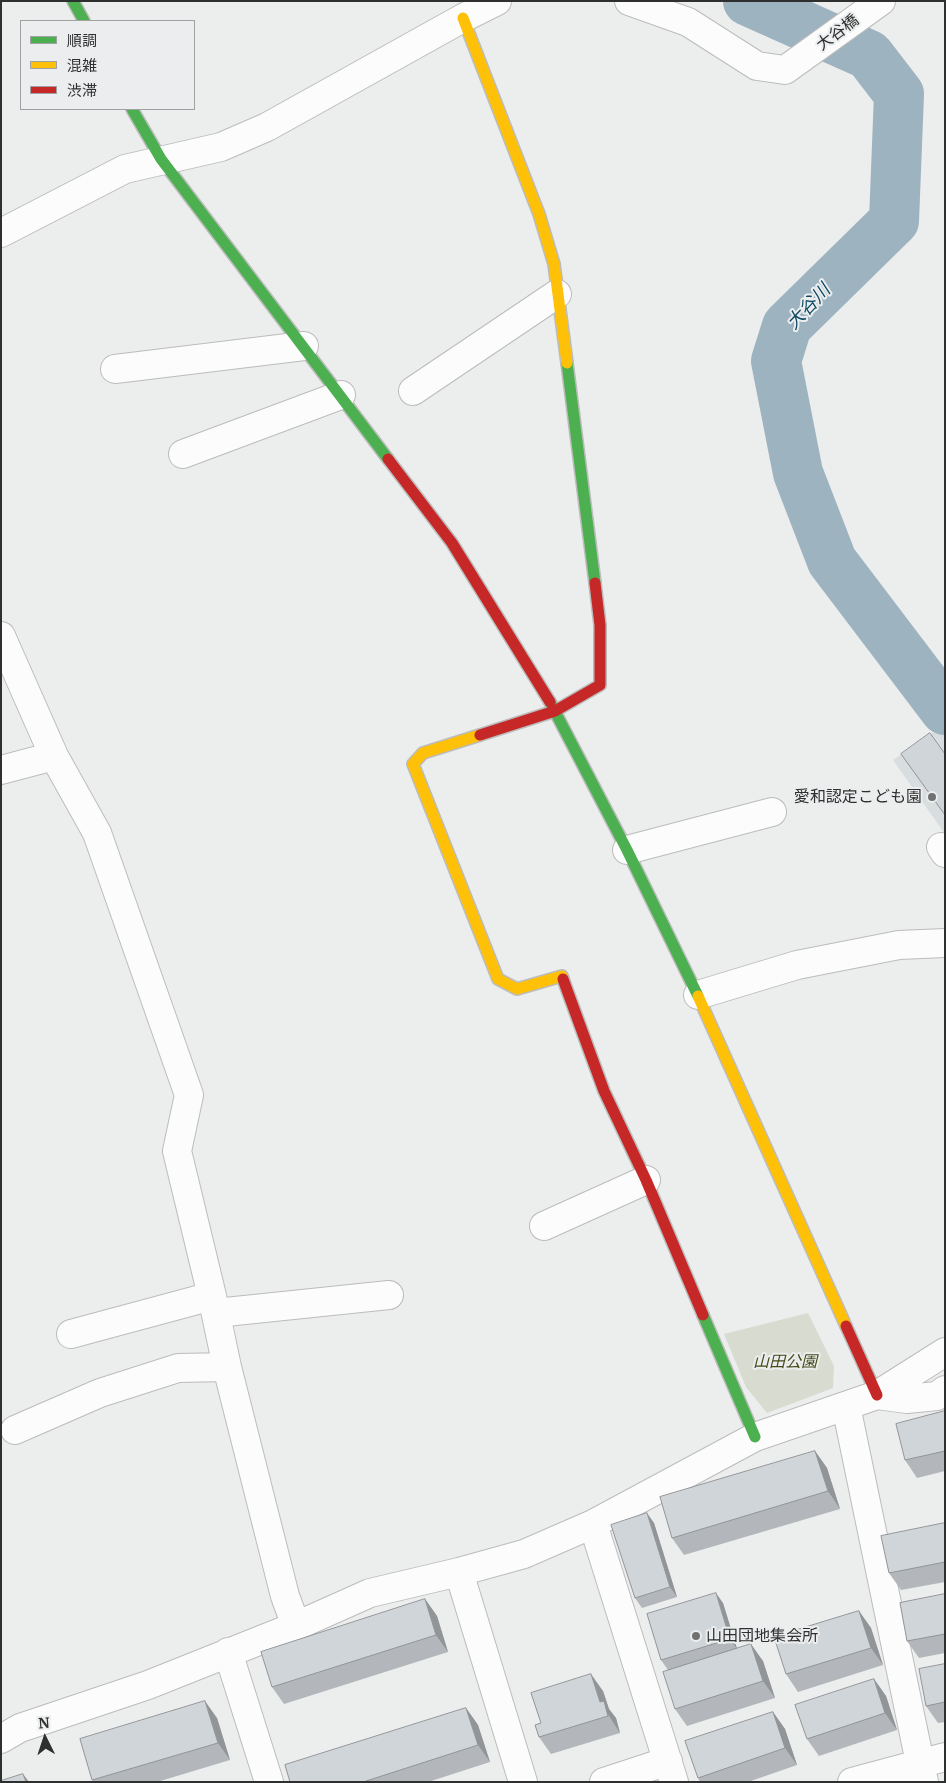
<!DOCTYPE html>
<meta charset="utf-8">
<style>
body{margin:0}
#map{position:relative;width:946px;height:1783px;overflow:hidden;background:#eceded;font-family:Merriweather,"Noto Sans JP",serif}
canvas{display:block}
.frame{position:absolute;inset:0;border:2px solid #2e2f2f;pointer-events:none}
.legend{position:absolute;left:20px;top:20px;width:175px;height:90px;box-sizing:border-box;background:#ebedee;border:1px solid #9fa1a2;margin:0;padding:6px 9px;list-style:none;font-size:15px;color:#2e2f2f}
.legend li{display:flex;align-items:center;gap:10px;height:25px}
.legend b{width:25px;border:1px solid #9fa1a2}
.north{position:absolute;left:20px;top:1713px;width:50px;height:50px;-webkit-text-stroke:4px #ebedee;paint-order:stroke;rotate:356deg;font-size:14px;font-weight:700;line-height:20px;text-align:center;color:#2e2f2f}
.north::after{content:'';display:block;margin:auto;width:18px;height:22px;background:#2e2f2f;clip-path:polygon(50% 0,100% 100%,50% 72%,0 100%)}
</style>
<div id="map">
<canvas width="946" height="1783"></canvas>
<div class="frame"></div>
<ul class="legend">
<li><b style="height:6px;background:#4caf50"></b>順調</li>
<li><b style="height:6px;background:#ffc107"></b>混雑</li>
<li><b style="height:6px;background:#c62828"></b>渋滞</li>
</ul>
<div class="north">N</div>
</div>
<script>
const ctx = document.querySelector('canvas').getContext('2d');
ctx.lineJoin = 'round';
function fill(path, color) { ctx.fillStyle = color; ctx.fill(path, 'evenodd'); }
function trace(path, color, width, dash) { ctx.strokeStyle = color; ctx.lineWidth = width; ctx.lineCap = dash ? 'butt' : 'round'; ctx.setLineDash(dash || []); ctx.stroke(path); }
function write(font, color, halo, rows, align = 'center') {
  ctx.font = font + ' Merriweather,"Noto Sans JP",serif'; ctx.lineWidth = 4; ctx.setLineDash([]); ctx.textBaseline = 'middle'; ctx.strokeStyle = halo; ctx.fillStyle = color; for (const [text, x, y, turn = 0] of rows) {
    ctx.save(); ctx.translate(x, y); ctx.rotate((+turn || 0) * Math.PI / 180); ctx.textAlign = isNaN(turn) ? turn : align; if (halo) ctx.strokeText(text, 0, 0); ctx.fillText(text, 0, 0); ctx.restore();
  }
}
fill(new Path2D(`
 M941 727 945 732V834L893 760Z`), '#d8dde0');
fill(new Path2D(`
 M808 1313 834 1366 833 1388 767 1413 746 1387 724 1334Z`), '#d8dbd0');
fill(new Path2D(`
 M945 691V731L925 705Z`), '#9db3c0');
trace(new Path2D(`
 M748 1 869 55 899 94 894 221 787 326 776 361 798 473 832 561 945 710`), '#9db3c0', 50);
const street = new Path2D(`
 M629 1 688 22 757 66 785 70 881 1
 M1 233 125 169 221 147 267 127 463 18 497 1
 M115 369 304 346
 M413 391 557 294
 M183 454 341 395
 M1 636 54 756 97 833 189 1095 177 1151 212 1296 227 1367 285 1596 296 1626
 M1 770 54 756
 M941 847 945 853
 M627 850 772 812
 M698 995 797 965 899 945 945 943
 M544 1226 646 1180
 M216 1313 389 1295
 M71 1334 212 1296
 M877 1395 945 1352
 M846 1406 924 1782
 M15 1430 100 1393 178 1368 227 1367
 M593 1524 674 1782
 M459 1572 523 1782
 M228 1652 269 1782
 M1 1739 20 1728 148 1685 296 1626 370 1593 459 1572 524 1554 593 1524 755 1437 877 1395 907 1399 937 1396 945 1390
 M604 1782 668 1761
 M852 1782 945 1757`);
const fast = new Path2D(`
 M73 1 84 21
 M132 109 161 159 388 459
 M567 363 595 583
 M550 702 627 850 698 996
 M703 1315 755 1437`);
const slow = new Path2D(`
 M463 18 539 214 554 264 567 363
 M480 735 423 753 413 764 498 979 517 989 562 976 563 979
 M698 996 846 1326`);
const jam = new Path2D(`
 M388 459 452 543 550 702
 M480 735 555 711 600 685V625L595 583
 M563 979 604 1091 646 1180 703 1315
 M846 1326 877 1395`);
trace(street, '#bcbcbc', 30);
trace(fast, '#bcbcbc', 14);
trace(slow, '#bcbcbc', 14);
trace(jam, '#bcbcbc', 14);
trace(street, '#fcfcfc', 28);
trace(fast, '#4caf50', 11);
trace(slow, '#ffc107', 11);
trace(jam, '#c62828', 11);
fill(new Path2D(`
 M945 1411V1471L917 1478 905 1460Z
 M815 1451 827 1468 840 1509 684 1555 672 1538Z
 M654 1523 677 1597 642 1608 635 1598Z
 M945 1523V1582L901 1590 889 1573Z
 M945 1594V1653L919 1658 907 1641Z
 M425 1599 437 1616 448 1652 284 1704 272 1687Z
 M723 1603 737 1648 763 1661 775 1698 687 1726 675 1709 668 1670 661 1660Z
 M859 1611 871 1628 883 1665 798 1692 786 1674Z
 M945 1664V1722L938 1723 926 1706Z
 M874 1679 886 1696 897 1730 819 1756 807 1739Z
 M603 1691 609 1709 616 1718 620 1733 551 1754 539 1737 541 1723Z
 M466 1708 478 1725 490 1762 428 1782H290Z
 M773 1712 785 1729 797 1765 748 1782H700L698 1778Z
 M217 1718 230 1760 157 1782H94L92 1780Z`), '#b3b7bb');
fill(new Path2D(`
 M815 1451 827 1468 840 1509 828 1491Z
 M647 1513 654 1523 677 1597 670 1587Z
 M716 1593 723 1603 737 1649 730 1639Z
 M425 1599 437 1616 448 1652 436 1635Z
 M859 1611 871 1628 883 1665 871 1648Z
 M751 1644 763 1661 775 1698 763 1681Z
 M591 1674 603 1691 609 1709 616 1718 620 1733 600 1702Z
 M874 1679 886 1696 897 1730 885 1713Z
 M205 1701 217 1718 230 1760 218 1743Z
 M466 1708 478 1725 490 1762 478 1745Z
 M773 1712 785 1729 797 1765 785 1748Z
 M23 1774 29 1782H26Z`), '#929598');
const building = new Path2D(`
 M930 733 945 754V815L901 754Z
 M945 1411V1451L905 1460 896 1424Z
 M815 1451 828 1491 672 1538 660 1497Z
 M647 1513 670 1587 635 1598 611 1525Z
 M945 1523V1562L889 1573 881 1536Z
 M716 1593 730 1639 661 1660 647 1614Z
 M945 1594V1634L907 1641 900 1603Z
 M425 1599 436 1635 272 1687 261 1652Z
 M859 1611 871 1648 786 1674 774 1637Z
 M751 1644 763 1681 675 1709 663 1672Z
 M945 1664V1702L926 1706 919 1669Z
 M591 1674 600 1702 604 1701 608 1716 539 1737 535 1725 541 1723 531 1693Z
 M874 1679 885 1713 807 1739 795 1705Z
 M205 1701 218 1743 92 1780 80 1739Z
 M466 1708 478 1745 363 1782H290L285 1765Z
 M773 1712 785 1748 698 1778 685 1741Z
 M23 1774 26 1782H1V1781Z`);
fill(building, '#d0d5d9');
trace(building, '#929598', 1);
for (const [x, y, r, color] of [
 [932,797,5,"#707272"],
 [696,1636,5,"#707272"]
]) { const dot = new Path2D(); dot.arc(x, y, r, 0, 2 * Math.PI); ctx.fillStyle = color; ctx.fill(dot); trace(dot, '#ebedee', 2); }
write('16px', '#2e2f2f', '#ebedee', [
 ["大谷橋",838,33,-37]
]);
write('16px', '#2e2f2f', '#ebedee', [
 ["愛和認定こども園",922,797],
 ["山田団地集会所",706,1636,"left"]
], 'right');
write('italic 16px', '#454c18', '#ebedee', [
 ["山田公園",785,1362]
]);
write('italic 18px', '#0d4964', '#ebedee', [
 ["大谷川",809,307,-47]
]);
</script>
